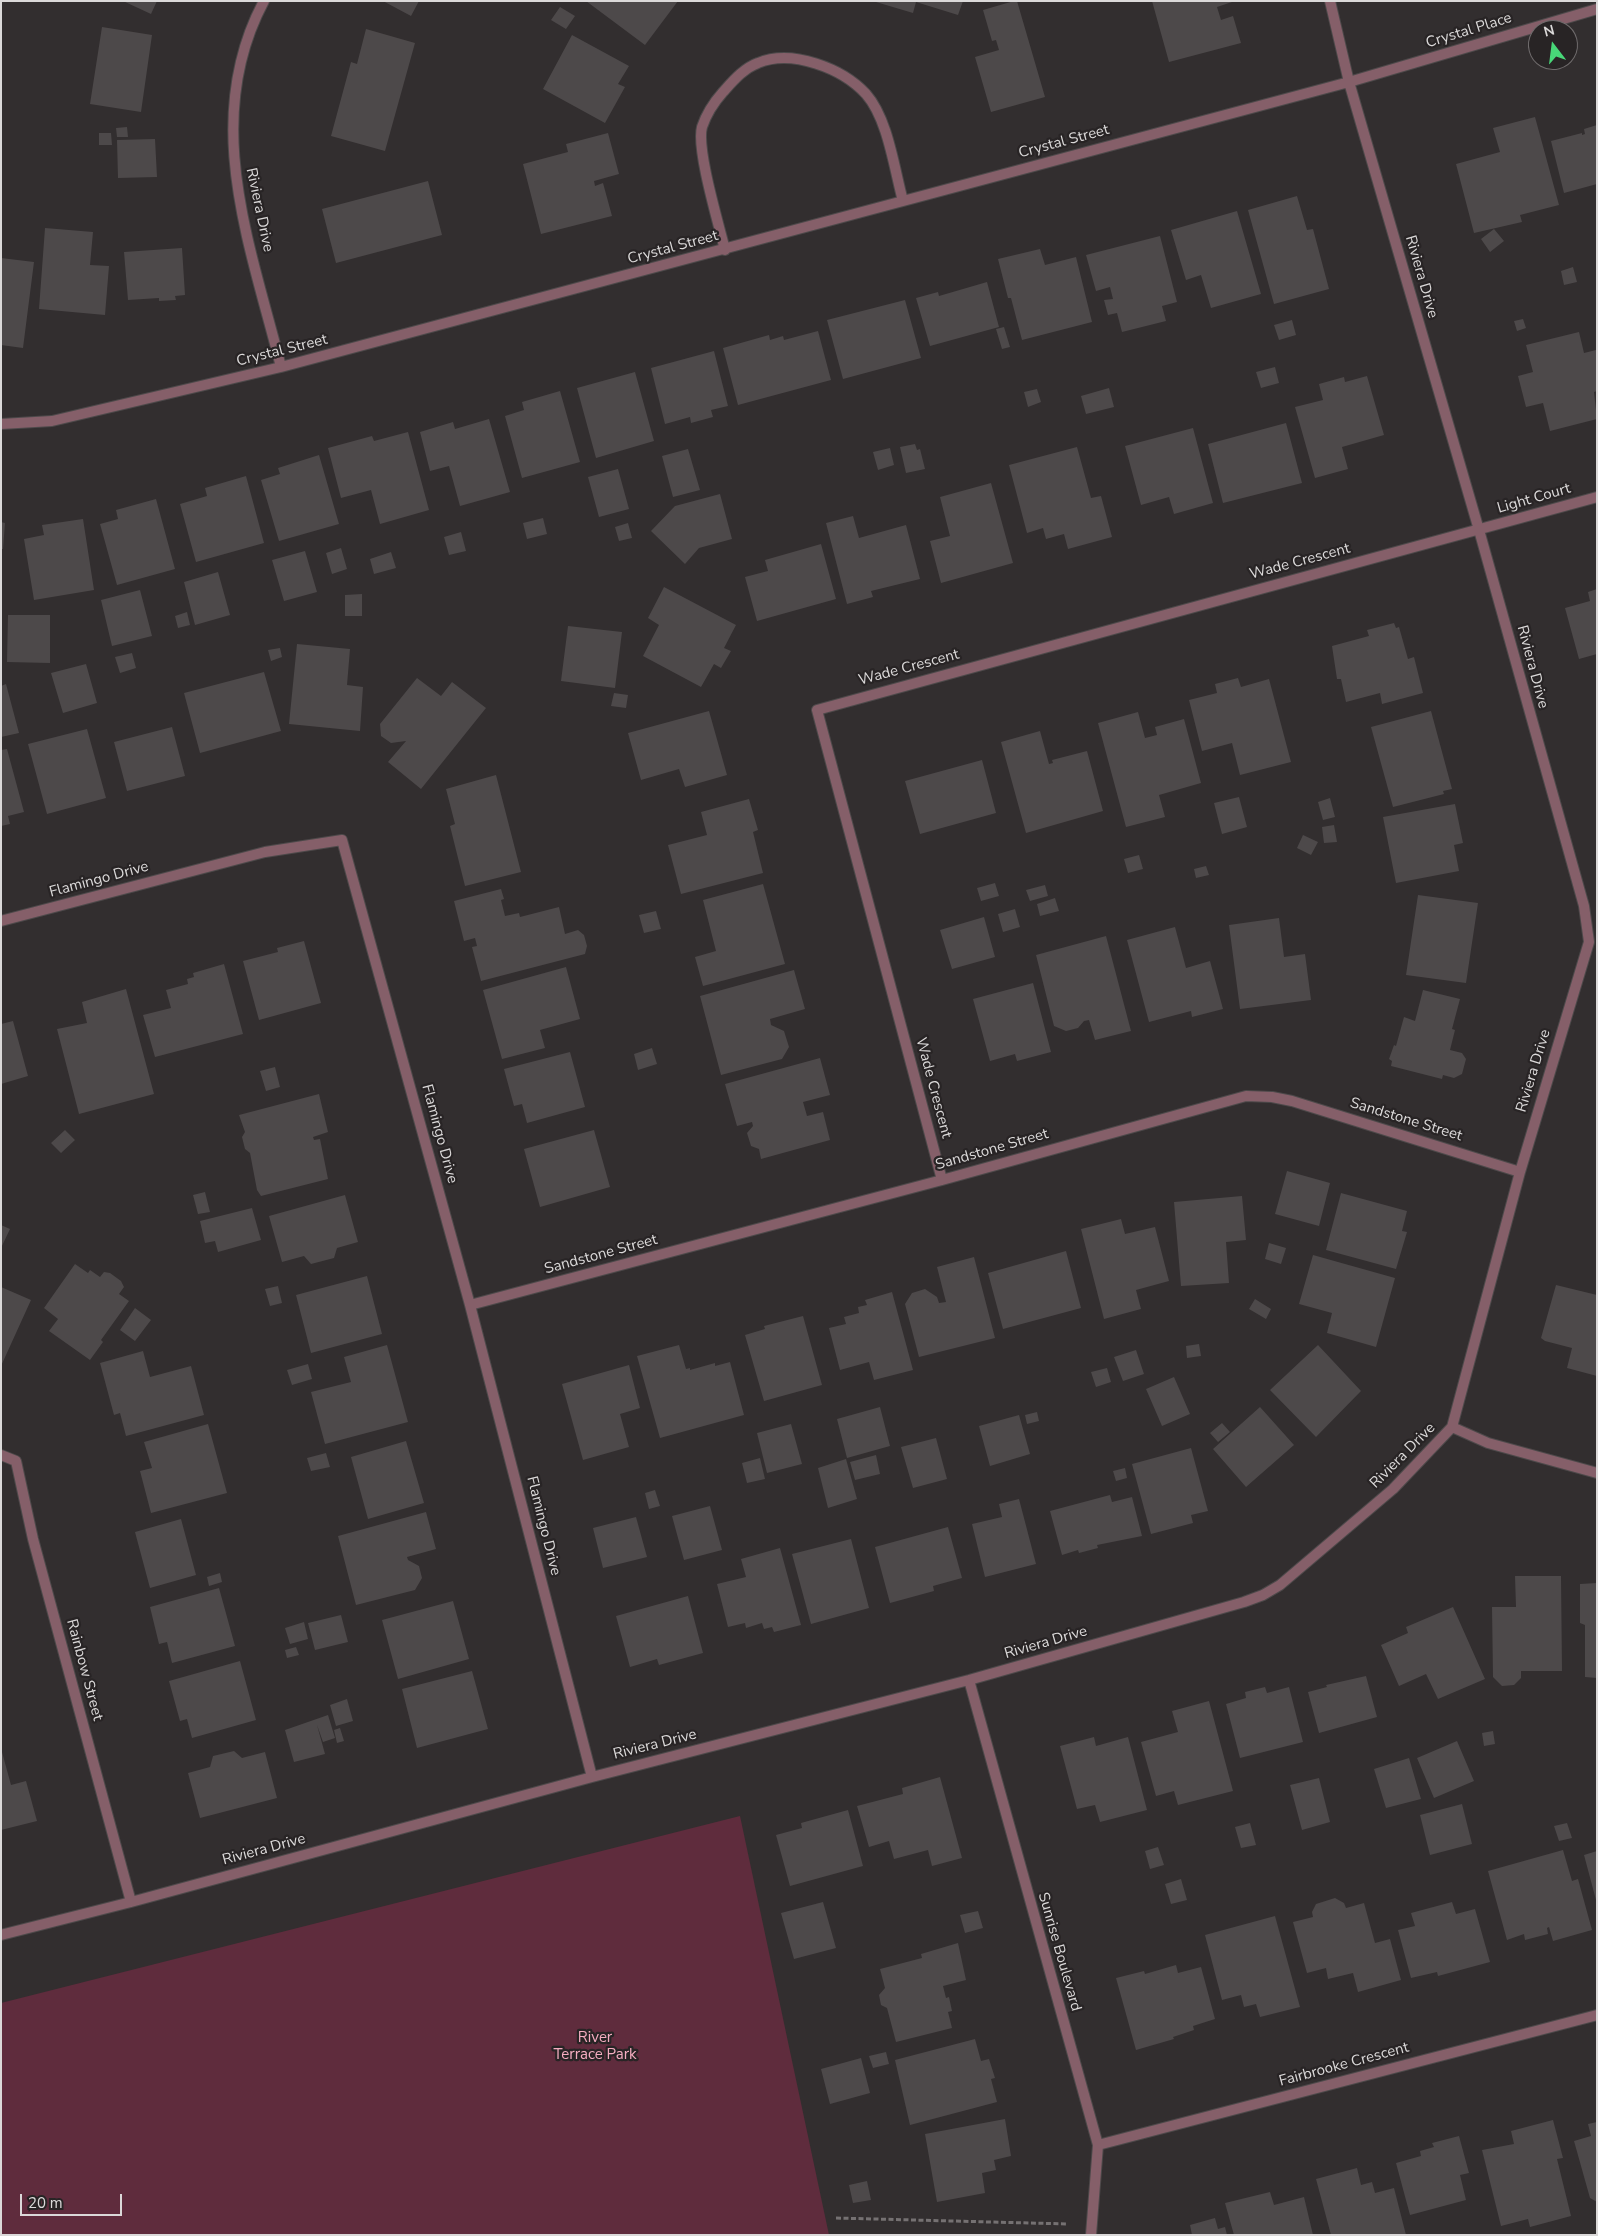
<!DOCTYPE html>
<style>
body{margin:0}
#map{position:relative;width:1598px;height:2236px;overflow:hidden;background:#322e2f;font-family:"Nunito Sans",sans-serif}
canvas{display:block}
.frame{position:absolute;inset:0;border:2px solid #dbd9d9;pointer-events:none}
.north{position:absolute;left:1528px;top:20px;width:50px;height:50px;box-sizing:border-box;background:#282425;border:1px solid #706c6d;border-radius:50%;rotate:345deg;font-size:14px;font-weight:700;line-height:20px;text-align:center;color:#dbd9d9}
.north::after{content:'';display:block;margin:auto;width:18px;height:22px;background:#48d778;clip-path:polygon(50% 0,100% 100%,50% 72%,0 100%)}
.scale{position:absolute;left:20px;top:2194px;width:102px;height:22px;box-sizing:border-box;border:2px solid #dbd9d9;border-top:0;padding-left:6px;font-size:15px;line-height:18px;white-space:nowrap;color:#dbd9d9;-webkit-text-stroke:4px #282425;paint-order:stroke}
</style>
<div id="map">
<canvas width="1598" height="2236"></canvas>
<div class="frame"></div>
<div class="north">N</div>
<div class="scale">20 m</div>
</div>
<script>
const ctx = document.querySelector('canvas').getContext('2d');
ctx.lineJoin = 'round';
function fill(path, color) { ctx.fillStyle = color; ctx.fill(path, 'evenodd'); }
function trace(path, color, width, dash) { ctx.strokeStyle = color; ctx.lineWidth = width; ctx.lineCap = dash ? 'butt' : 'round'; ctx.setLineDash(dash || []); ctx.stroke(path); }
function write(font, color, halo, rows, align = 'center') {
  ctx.font = font + ' "Nunito Sans",sans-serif'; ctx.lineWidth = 4.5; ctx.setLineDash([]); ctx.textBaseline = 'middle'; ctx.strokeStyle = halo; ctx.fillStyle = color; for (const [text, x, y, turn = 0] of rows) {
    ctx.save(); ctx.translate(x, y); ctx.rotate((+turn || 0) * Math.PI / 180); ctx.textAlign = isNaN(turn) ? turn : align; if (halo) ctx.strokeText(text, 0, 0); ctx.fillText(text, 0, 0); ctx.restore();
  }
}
fill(new Path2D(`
 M740 1816 829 2235H1V2003Z`), '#5f2c3d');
fill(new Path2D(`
 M123 1H157L151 14Z
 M383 1H419L411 16Z
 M586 1H678L645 45Z
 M963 1 958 15 916 2 913 13 876 2Z
 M1014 1H1017L1045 97 991 112 975 57 999 50 996 40 992 41 983 10Z
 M1152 1H1235L1217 7 1221 20 1233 16 1241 43 1169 62Z
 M560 7 575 16 566 29 551 20Z
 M102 27 152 35 141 112 90 104Z
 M366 29 415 43 385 151 331 136 351 62 357 64Z
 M572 35 629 66 618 84 625 87 605 123 543 89Z
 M1535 117 1559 205 1520 215 1522 222 1474 233 1456 164 1500 152 1493 128Z
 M1597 125V184L1564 193 1551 141 1582 133V135L1585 134 1584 129Z
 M127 127 128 137H117L116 128Z
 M99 133H111L112 145H99Z
 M608 133 619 174 594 181 595 186 603 183 612 216 541 234 523 164 568 152 566 144Z
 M155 139 157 177 118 178 117 140Z
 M428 181 442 235 336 263 322 209Z
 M1297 196 1307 230 1313 229 1329 289 1274 304 1248 210Z
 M1237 211 1261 294 1211 308 1201 275 1186 280 1171 230Z
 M45 228 93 232 90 265 109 266 105 315 39 309Z
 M1494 229 1504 241 1490 252 1481 239Z
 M1160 236 1177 302 1162 306 1166 321 1122 332 1117 313 1108 315 1104 300 1113 299 1110 287 1096 291 1086 255Z
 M182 248 185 295 175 296 176 300 159 301V298L128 300 124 252Z
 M1040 249 1045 265 1076 257 1092 322 1022 340 1011 298H1008L998 259Z
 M1 258 34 262 23 348 1 345Z
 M1573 267 1577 282 1564 285 1561 271Z
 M987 282 999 327 930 346 916 298 938 292 939 296Z
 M905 300 921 358 843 379 827 320Z
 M1523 319 1526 328 1517 331 1514 321Z
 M1292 320 1296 335 1279 340 1274 325Z
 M1004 327 1010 347 1002 349 996 329Z
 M818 331 831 380 738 405 723 348 769 335 770 340 783 336 784 340Z
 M1579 332 1584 353 1596 350 1597 354V391L1594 392 1597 419 1550 431 1543 403 1526 407 1518 376 1533 372 1526 345Z
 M714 351 728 406 711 410 713 417 691 423 690 417 665 424 651 368Z
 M1275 367 1279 383 1261 388 1256 372Z
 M635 372 654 441 596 458 577 388Z
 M1367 376 1384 435 1342 447 1348 469 1315 478 1295 407 1323 400 1319 384 1344 377 1345 382Z
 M1109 388 1114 407 1086 414 1081 396Z
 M1037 389 1041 402 1028 407 1024 392Z
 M560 391 580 462 522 478 505 416 524 410 522 402Z
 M489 419 510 492 460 506 449 466 430 471 420 432 453 422 455 429Z
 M1286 423 1302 483 1223 503 1208 444Z
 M1193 428 1213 503 1174 514 1169 497 1141 505 1125 446Z
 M408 432 429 510 380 524 371 490 341 498 328 448 372 436 374 441Z
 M915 444 917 450 920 449 925 469 906 473 900 447Z
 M1077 447 1091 498 1101 496 1112 537 1068 549 1064 534 1046 539 1043 528 1027 533 1009 465Z
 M890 448 894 465 878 470 873 452Z
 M688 449 700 490 673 497 662 456Z
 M319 455 339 524 279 541 261 480 280 474 278 468Z
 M618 469 629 509 599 517 588 477Z
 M246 476 264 543 196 562 180 504 207 496 205 488Z
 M991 483 1013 563 941 583 930 541 950 536 940 497Z
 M720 494 732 539 699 548 685 564 651 531 675 506Z
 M156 499 175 569 117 585 100 524 118 519 116 510Z
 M853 516 859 538 906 525 920 579 871 591 873 597 847 604 826 523Z
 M543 518 547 534 527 539 523 523Z
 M83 519 94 590 34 600 24 539 44 535 42 525Z
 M1 522 5 523 3 549H1Z
 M628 523 632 538 619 541 615 527Z
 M461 532 466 551 449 555 444 537Z
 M821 544 836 599 757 621 745 577 768 571 765 560Z
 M341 548 347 569 332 574 326 553Z
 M305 551 317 592 284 601 272 560Z
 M391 552 396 568 374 574 370 559Z
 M218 572 230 615 195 625 184 582Z
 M664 587 736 625 724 648 731 651 721 668 714 664 701 687 643 656 659 625 648 618Z
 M1597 589V654L1579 659 1565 608 1590 601 1588 592Z
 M140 590 152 636 112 646 101 600Z
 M362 594V616H345V595Z
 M187 612 190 625 178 628 175 616Z
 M8 615H50V663L7 662Z
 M1394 623 1396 628 1399 627 1408 659 1414 657 1423 693 1382 704 1380 693 1346 702 1341 679H1337L1332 646 1369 636 1367 630Z
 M568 626 622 632 615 688 561 681Z
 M297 644 350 649 347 685 363 687 360 731 289 724Z
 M280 648 282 657 271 661 268 650Z
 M132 653 136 668 120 673 115 657Z
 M86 664 97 703 63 713 51 673Z
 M264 672 281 731 200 753 184 693Z
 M417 678 441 696 452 682 486 708 421 789 388 762 406 741 391 743 381 736 380 724Z
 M1238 678 1241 687 1269 679 1291 762 1240 775 1232 743 1202 751 1189 700 1217 693 1215 684Z
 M6 684 19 733 1 737V686Z
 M614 693 628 695 626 708 611 706Z
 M709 711 727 775 685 787 679 769 641 780 628 733Z
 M1431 711 1452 789 1443 791 1444 794 1393 807 1371 727Z
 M1138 712 1145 738 1157 735 1155 727 1184 719 1201 783 1159 795 1165 817 1126 827 1098 723Z
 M172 727 185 776 127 791 114 742Z
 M87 729 106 798 47 814 28 744Z
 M1040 731 1049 764 1053 763 1052 760 1087 751 1103 811 1026 833 1001 742Z
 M7 749 24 812 8 816 10 824 1 826V750Z
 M982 760 996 813 920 834 905 781Z
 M496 775 521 872 465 886 450 826 455 824 446 789Z
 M1239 797 1247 827 1222 834 1214 803Z
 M1330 798 1335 817 1323 820 1318 802Z
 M749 799 758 830 753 832 763 873 681 894 668 845 707 835 701 812Z
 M1455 804 1463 843 1454 845 1459 871 1396 883 1383 817Z
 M1334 825 1337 842 1324 843 1322 827Z
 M1303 835 1318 842 1311 855 1297 848Z
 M1139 855 1143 869 1128 873 1124 859Z
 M1206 866 1209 875 1196 878 1194 869Z
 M995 883 999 896 981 901 977 888Z
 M763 884 785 964 703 986 695 957 716 951 703 900Z
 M1045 885 1048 896 1030 901 1026 890Z
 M501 889 504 899 501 900 505 916 519 913 520 917 559 907 565 934 578 930 584 935 587 946 585 954 481 981 472 947 477 946 475 938 464 941 454 901Z
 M1418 895 1478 903 1466 983 1406 975Z
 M1055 898 1059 911 1040 916 1037 904Z
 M1015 909 1020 927 1003 932 998 914Z
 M656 911 661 929 644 933 639 915Z
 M984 917 995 957 952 969 940 930Z
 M1279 918 1284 957 1305 954 1311 1000 1240 1009 1229 925Z
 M1175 927 1186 968 1210 961 1223 1009 1192 1017 1191 1011 1149 1022 1127 940Z
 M1106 936 1131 1031 1095 1040 1089 1020 1084 1021 1078 1028 1066 1031 1054 1026 1036 955Z
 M304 941 321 1003 259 1020 243 961 278 952 277 948Z
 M224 964 243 1034 155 1057 143 1015 171 1008 166 990 188 984 187 979 194 977 193 973Z
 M566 967 580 1019 540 1030 545 1048 502 1059 483 990Z
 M794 970 805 1009 770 1019 771 1025 784 1031 789 1047 782 1059 721 1075 700 996Z
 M1033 983 1051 1052 1017 1061 1015 1054 990 1061 973 999Z
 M126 989 154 1094 79 1114 57 1029 87 1023 82 1002Z
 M1423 990 1460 999 1452 1029 1455 1030 1450 1050 1462 1053 1466 1059 1462 1074 1454 1078 1443 1075 1442 1079 1391 1066 1392 1061 1389 1059 1394 1045 1396 1046 1404 1017 1415 1021Z
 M13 1021 28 1076 1 1084V1024Z
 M652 1048 657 1064 638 1070 634 1054Z
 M570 1052 585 1107 527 1123 522 1104 514 1106 504 1069Z
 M820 1058 830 1095 803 1102 807 1116 823 1112 830 1140 761 1159 759 1149 751 1146 747 1133 753 1126 752 1122 737 1126 725 1084Z
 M275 1067 280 1087 266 1091 260 1071Z
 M319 1094 328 1132 313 1137 314 1140 320 1139 328 1179 261 1196 257 1190 250 1153 245 1149 242 1137 245 1132 239 1115Z
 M65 1130 75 1140 61 1153 51 1143Z
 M594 1130 610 1187 540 1207 524 1149Z
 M1287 1171 1330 1183 1319 1226 1275 1214Z
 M205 1192 210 1212 198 1214 193 1195Z
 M1341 1193 1407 1211 1402 1231 1407 1232 1396 1269 1326 1250Z
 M345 1195 358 1242 337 1248 334 1258 311 1264 304 1256 282 1262 269 1216Z
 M1242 1196 1246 1240 1226 1242 1229 1283 1181 1286 1174 1202Z
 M252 1208 261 1240 218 1252 215 1241 205 1243 200 1221Z
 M1121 1219 1125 1234 1155 1227 1169 1281 1136 1290 1141 1309 1104 1319 1081 1229Z
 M1 1225 10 1229 1 1248Z
 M1269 1243 1286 1248 1281 1264 1265 1259Z
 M1066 1251 1081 1308 1003 1329 988 1273Z
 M1313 1255 1395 1278 1376 1347 1327 1333 1332 1313 1299 1304Z
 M974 1257 995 1338 919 1357 905 1304 912 1293 925 1289 937 1297 939 1303 946 1302 937 1267Z
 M75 1264 88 1273 90 1270 100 1277 104 1272 110 1273 121 1281 124 1287 119 1294 129 1301 101 1340 103 1342 90 1360 49 1331 58 1319 44 1308Z
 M367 1276 382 1334 311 1353 296 1295Z
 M1556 1285 1597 1295V1376L1567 1368 1572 1348 1545 1341 1541 1338Z
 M278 1286 282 1303 270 1306 265 1289Z
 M1 1287 31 1300 1 1366Z
 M892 1292 913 1370 874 1380 869 1362 840 1370 829 1328 846 1324 844 1317 859 1313 858 1307 867 1305 865 1300Z
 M1255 1299 1271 1309 1266 1319 1249 1309Z
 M135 1308 151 1320 135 1341 120 1330Z
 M803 1316 822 1385 764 1401 745 1335 765 1329 764 1326Z
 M1199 1344 1201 1356 1187 1358 1186 1346Z
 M387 1345 408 1422 325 1444 311 1392 351 1382 344 1357Z
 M679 1345 686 1369 690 1368V1370L715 1363V1366L730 1362 744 1415 660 1438 637 1356Z
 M1318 1345 1361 1391 1316 1437 1270 1390Z
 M1136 1350 1144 1374 1123 1381 1114 1357Z
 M143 1351 150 1377 191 1366 204 1415 126 1436 120 1413 114 1415 100 1363Z
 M308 1364 312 1379 292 1385 287 1370Z
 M629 1365 640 1408 620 1414 629 1447 583 1460 562 1384Z
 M1107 1368 1111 1382 1096 1387 1091 1372Z
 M1174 1377 1190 1414 1162 1426 1146 1389Z
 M880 1407 890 1446 847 1458 837 1419Z
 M1260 1407 1294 1445 1246 1487 1213 1449Z
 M1037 1412 1039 1421 1027 1424 1025 1415Z
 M1019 1415 1030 1454 990 1466 979 1426Z
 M1222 1423 1230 1432 1218 1442 1210 1433Z
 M208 1424 227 1493 151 1513 140 1471 152 1468 144 1442Z
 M791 1424 802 1464 767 1473 757 1433Z
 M936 1438 947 1479 913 1488 901 1447Z
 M406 1441 424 1503 368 1519 351 1457Z
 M1191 1448 1208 1511 1191 1515 1193 1523 1151 1534 1132 1464Z
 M326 1453 330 1467 311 1471 307 1458Z
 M876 1455 880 1474 855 1480 850 1462Z
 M760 1458 765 1479 747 1483 742 1463Z
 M846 1459 857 1499 828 1508 818 1468Z
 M1125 1468 1127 1478 1116 1481 1113 1471Z
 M655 1490 660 1506 649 1509 645 1493Z
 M1110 1495 1112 1502 1132 1497 1142 1536 1097 1545 1098 1548 1079 1553 1078 1550 1062 1555 1050 1511Z
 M1019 1499 1036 1564 985 1577 972 1524 1002 1517 999 1504Z
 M710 1506 722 1550 684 1560 672 1516Z
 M426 1512 436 1549 407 1557 408 1560 419 1566 422 1578 415 1590 356 1605 338 1536Z
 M636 1517 647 1557 603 1568 593 1528Z
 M181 1519 196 1575 150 1588 135 1532Z
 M948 1527 962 1578 933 1586 934 1591 890 1603 875 1547Z
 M851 1539 869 1608 811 1624 792 1554Z
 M780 1548 801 1625 774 1632 772 1627 764 1629 762 1623 746 1628 745 1623 728 1627 717 1584 746 1577 741 1559Z
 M220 1573 222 1582 209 1586 207 1577Z
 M1515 1576H1561L1562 1671H1521V1678L1514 1685 1502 1686 1493 1677 1492 1607H1516Z
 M1597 1583V1678L1585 1677V1625L1580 1623V1584Z
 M219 1588 235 1646 172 1663 167 1642 159 1644 150 1607Z
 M688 1596 703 1653 659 1665 657 1659 630 1667 616 1616Z
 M453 1601 469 1659 398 1679 382 1620Z
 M1453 1607 1485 1679 1438 1699 1426 1674 1399 1686 1381 1645 1408 1633 1406 1627Z
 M341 1615 348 1642 315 1650 308 1623Z
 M304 1622 308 1639 290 1644 285 1628Z
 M296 1647 299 1655 287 1658 285 1650Z
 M240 1661 256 1720 192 1738 187 1719 180 1721 169 1681Z
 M472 1671 488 1729 417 1748 402 1689Z
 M1366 1676 1377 1717 1319 1733 1308 1692 1327 1687 1326 1685Z
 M1265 1687 1267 1693 1289 1687 1303 1742 1240 1758 1226 1704 1246 1698 1245 1692Z
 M347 1699 353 1721 336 1726 330 1705Z
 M1209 1701 1233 1791 1178 1805 1174 1791 1156 1796 1141 1742 1178 1732 1172 1711Z
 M328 1715 335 1738 323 1742 317 1725 325 1754 294 1762 285 1730Z
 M340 1728 344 1741 337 1743 334 1730Z
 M1493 1731 1495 1744 1484 1746 1482 1733Z
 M1094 1737 1096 1746 1128 1737 1147 1810 1100 1822 1095 1805 1077 1809 1060 1746Z
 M1457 1741 1474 1781 1434 1798 1417 1758Z
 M234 1751 242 1758 265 1752 277 1798 200 1818 188 1773 210 1767 213 1756Z
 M2 1752 11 1785 26 1781 37 1821 1 1830Z
 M1409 1758 1421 1799 1386 1808 1374 1769Z
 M940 1777 962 1858 932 1866 928 1850 894 1859 889 1841 869 1847 857 1806 903 1794 902 1788Z
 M1319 1778 1330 1822 1302 1830 1290 1785Z
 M1462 1804 1472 1844 1430 1855 1420 1815Z
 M848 1810 863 1866 790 1886 776 1835 802 1828 801 1823Z
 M1250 1823 1256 1845 1241 1848 1235 1827Z
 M1567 1823 1572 1838 1559 1841 1554 1826Z
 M1158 1847 1164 1865 1150 1869 1145 1851Z
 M1563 1850 1572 1881 1578 1879 1592 1930 1553 1941 1549 1927 1547 1928 1548 1934 1525 1940 1524 1934 1507 1940 1488 1871Z
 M1597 1851V1900H1596L1584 1855Z
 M1181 1879 1187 1900 1171 1904 1165 1884Z
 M1335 1898 1344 1903 1346 1908 1364 1903 1375 1943 1390 1939 1401 1980 1358 1992 1353 1973 1328 1979 1326 1968 1307 1973 1293 1922 1313 1917 1312 1912 1316 1904Z
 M823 1902 836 1948 794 1959 781 1913Z
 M1452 1902 1456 1914 1475 1909 1490 1962 1438 1976 1437 1972 1411 1978 1398 1930 1415 1926 1411 1913Z
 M978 1911 983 1928 965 1933 960 1915Z
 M1275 1916 1300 2007 1260 2017 1256 2004 1244 2007 1241 1995 1222 2000 1205 1935Z
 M958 1943 966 1980 943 1986 946 1998 949 1997 952 2011 948 2012 952 2028 896 2042 887 2008 881 2005 879 1995 885 1988 880 1969 922 1958 921 1954Z
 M1176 1965 1178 1973 1201 1967 1215 2019 1193 2026 1194 2030 1173 2037 1174 2039 1136 2050 1116 1978 1144 1971 1145 1974Z
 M975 2039 981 2061 989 2059 995 2078 991 2079 997 2102 910 2125 895 2060Z
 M886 2052 889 2064 873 2068 869 2056Z
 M861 2058 870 2093 830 2104 821 2069Z
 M1005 2119 1011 2156 994 2160 996 2170 982 2173 985 2193 937 2202 925 2134Z
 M1553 2120 1563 2158 1557 2159 1571 2216 1530 2227 1528 2219 1501 2226 1482 2150 1514 2144 1511 2131Z
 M1597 2122V2202L1590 2198 1574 2141 1591 2136 1588 2124Z
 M1459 2136 1469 2173 1460 2175 1466 2200 1410 2215 1396 2163 1421 2156 1420 2151 1434 2147 1432 2143Z
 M1357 2168 1361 2185 1372 2182 1375 2193 1394 2188 1406 2235H1331L1316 2179Z
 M867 2181 871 2200 853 2203 849 2185Z
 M1270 2192 1274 2205 1304 2197 1313 2235H1234L1225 2203Z
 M1215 2218 1218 2229 1225 2227 1227 2235H1192L1190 2225Z`), '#4d494a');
const minor = new Path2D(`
 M264 1C200 120 251 247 281 367
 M725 250C719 225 696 149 702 127 706 115 715 101 723 92 733 81 744 68 758 63 792 49 842 68 866 94 888 119 894 168 903 201
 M1 424 52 421 281 367 1349 82 1597 9
 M1 921 265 852 342 840 470 1305 592 1777
 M942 1180 817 710 1597 497
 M470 1305 942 1180 1246 1096 1272 1097 1292 1101 1520 1172
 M1452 1427 1488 1443 1597 1473
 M1 1455 16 1461 33 1539 131 1902
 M969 1680 1098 2145 1091 2235
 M1 1935 131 1902 592 1777 969 1680 1244 1602 1263 1595 1280 1585 1393 1489 1452 1427 1520 1172 1589 942 1584 906 1479 530 1349 82 1330 1
 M1098 2145 1597 2015`);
trace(minor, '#4d494a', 12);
trace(new Path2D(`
 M836 2218 1068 2224`), '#757172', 3, [5, 2.5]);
trace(minor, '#855f69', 10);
write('15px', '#dbd9d9', '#282425', [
 ["Crystal Place",1469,31,-17],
 ["Crystal Street",1064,142,-15],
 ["Riviera Drive",259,210,78],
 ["Crystal Street",673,248,-15],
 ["Riviera Drive",1421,277,74],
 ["Crystal Street",282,351,-14],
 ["Light Court",1534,499,-16],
 ["Wade Crescent",1300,562,-15],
 ["Riviera Drive",1532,667,75],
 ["Wade Crescent",909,668,-15],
 ["Flamingo Drive",99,880,-15],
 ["Riviera Drive",1534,1071,-73],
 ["Wade Crescent",933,1088,75],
 ["Sandstone Street",1406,1120,17],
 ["Flamingo Drive",439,1134,75],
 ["Sandstone Street",992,1150,-16],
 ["Sandstone Street",601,1255,-15],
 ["Riviera Drive",1403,1456,-45],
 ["Flamingo Drive",543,1526,76],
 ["Riviera Drive",1046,1643,-16],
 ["Rainbow Street",84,1670,75],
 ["Riviera Drive",655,1745,-14],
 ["Riviera Drive",264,1850,-15],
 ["Sunrise Boulevard",1059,1952,74],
 ["Fairbrooke Crescent",1344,2065,-15]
]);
write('15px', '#f5adc1', '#282425', [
 ["River",595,2038],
 ["Terrace Park",595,2055]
]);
</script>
